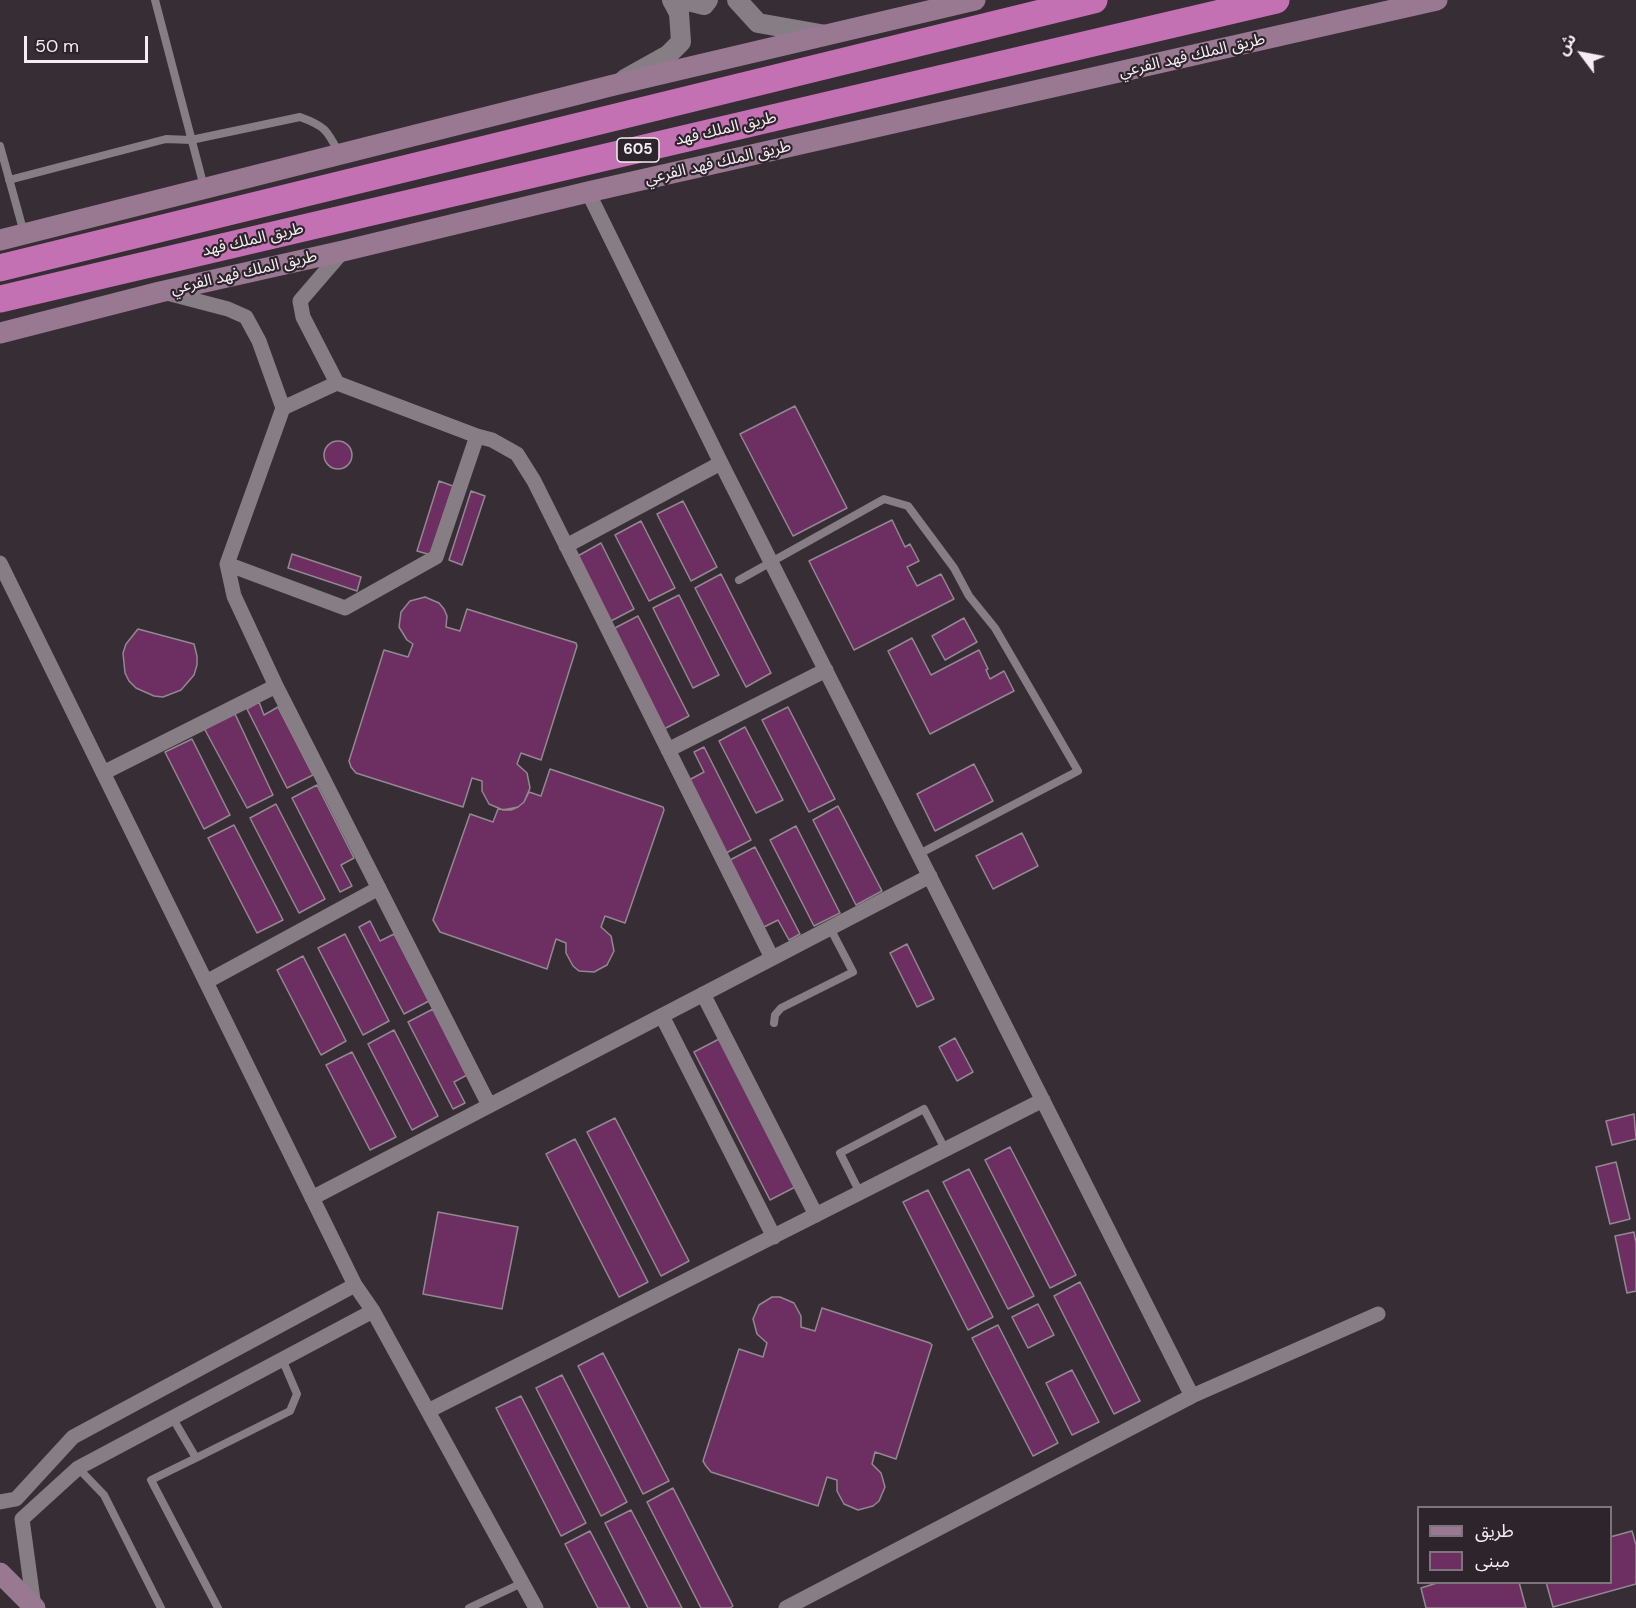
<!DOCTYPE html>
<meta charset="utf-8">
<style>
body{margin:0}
#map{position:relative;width:1636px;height:1608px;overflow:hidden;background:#372e35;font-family:"DM Sans","Noto Sans Arabic",sans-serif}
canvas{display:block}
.legend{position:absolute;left:1417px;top:1506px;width:195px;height:78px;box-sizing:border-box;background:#2d252b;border:2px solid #7d757b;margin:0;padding:8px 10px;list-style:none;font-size:18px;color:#f4eef2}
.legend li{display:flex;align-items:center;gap:12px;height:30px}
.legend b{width:30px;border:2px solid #7d757b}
.north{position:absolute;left:1552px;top:24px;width:60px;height:60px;-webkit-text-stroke:4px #2d252b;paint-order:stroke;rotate:302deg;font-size:16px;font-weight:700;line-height:24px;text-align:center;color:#f4eef2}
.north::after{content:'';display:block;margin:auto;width:21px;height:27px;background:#f4eef2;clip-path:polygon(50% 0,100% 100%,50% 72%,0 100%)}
.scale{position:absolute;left:24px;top:36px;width:124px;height:27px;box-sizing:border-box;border:3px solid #f4eef2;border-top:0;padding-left:8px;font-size:18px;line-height:21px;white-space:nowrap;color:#f4eef2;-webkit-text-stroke:4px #2d252b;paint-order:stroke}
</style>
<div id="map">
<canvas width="1636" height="1608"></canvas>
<ul class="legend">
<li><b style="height:8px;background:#997992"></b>طريق</li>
<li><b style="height:16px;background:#6d2f62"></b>مبنى</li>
</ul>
<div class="north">ش</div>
<div class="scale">50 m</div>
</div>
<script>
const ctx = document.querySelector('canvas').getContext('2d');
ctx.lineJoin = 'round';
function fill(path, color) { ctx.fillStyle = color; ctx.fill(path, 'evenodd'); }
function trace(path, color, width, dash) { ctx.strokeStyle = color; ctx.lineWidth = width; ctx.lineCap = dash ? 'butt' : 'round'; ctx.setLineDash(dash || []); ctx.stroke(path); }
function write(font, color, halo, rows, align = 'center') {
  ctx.font = font + ' "DM Sans","Noto Sans Arabic",sans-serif'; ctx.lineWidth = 4.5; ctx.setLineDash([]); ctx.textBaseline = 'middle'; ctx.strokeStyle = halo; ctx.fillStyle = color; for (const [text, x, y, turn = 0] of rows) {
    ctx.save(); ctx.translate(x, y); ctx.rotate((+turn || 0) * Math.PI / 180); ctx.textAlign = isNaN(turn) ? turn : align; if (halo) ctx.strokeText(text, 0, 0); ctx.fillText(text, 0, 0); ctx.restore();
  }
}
const building = new Path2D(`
 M795 406 847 508 793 536 740 434Z
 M324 455a14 14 0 1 1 28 0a14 14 0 1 1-28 0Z
 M439 481 453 486 431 555 417 551Z
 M471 491 485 496 462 565 449 560Z
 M683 501 717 567 691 581 657 514Z
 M892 520 905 547 910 544 919 561 907 567 917 586 941 574 954 599 854 650 809 561Z
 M641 521 675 588 649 601 615 535Z
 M601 543 634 609 609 622 576 557Z
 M292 554 361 577 357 591 288 568Z
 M721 574 771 673 746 687 695 588Z
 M679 595 719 675 693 688 653 608Z
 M425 597 439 603 444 609 447 616 446 627 460 631 467 609 576 643 577 646 541 760 521 753 517 764 527 773 530 788 524 802 518 807 503 810 489 804 482 791V781L472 778 463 807 356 773 351 767 349 761 384 650 408 657 413 644 407 640 399 627 401 612 410 601Z
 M638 616 689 716 664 729 613 629Z
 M964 618 977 642 945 660 932 636Z
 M138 629 194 644 197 656V665L194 675 181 690 163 697 154 696 136 688 129 681 125 673 123 653 126 644Z
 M912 638 931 675 979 650 988 669 986 670 990 679 1004 671 1014 691 930 734 888 651Z
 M259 702 264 715 278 707 313 775 287 788 247 709Z
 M788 707 835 799 809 812 762 720Z
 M235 714 273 795 247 808 204 728Z
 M745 727 783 800 756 813 719 741Z
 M192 739 230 815 204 829 165 752Z
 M704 747 751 840 726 853 689 780 704 772 694 752Z
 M974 764 993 801 935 831 917 794Z
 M550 769 663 807 664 810 625 923 605 916 601 927 611 936 614 951 607 965 594 972 579 971 573 966 566 953V943L556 939 547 969 440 932 433 920 470 814 493 822 498 809 511 810 518 807 524 802 529 792 541 796Z
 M317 785 354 858 341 865 352 886 340 892 292 798Z
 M276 804 325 899 299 913 250 818Z
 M838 806 882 891 856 905 813 820Z
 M234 825 283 920 257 933 208 838Z
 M796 826 840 913 814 926 770 840Z
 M1022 833 1038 866 993 889 976 856Z
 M755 847 800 934 789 940 778 920 764 927 730 860Z
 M370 921 380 941 394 934 429 1001 404 1014 359 927Z
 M345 934 389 1021 363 1035 318 948Z
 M907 944 934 999 917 1007 890 953Z
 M303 956 346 1041 321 1055 277 970Z
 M433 1009 467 1075 454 1082 465 1103 453 1109 408 1022Z
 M394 1030 438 1116 412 1130 368 1044Z
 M723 1037 799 1185 770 1200 694 1052Z
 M955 1038 973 1072 957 1081 939 1047Z
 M352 1052 396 1137 370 1150 326 1065Z
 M1634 1114 1636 1139 1612 1145 1606 1121Z
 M615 1118 689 1261 661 1276 587 1132Z
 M575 1139 648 1282 619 1297 546 1154Z
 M1010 1147 1076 1275 1050 1288 985 1160Z
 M1616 1162 1630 1219 1610 1224 1596 1167Z
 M969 1169 1034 1296 1008 1309 943 1182Z
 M928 1190 993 1317 968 1330 903 1202Z
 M438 1212 518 1227 502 1309 423 1294Z
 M1634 1232 1636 1243V1291L1627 1293 1615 1236Z
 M1080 1282 1140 1401 1114 1414 1054 1296Z
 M772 1297H780L794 1303 801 1316V1327L815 1331 822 1308 930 1343 932 1345 896 1459 875 1452 872 1464 881 1473 885 1487 879 1501 873 1506 858 1510 844 1504 837 1491V1480L827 1477 818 1506 711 1472 706 1466 703 1461 739 1349 763 1357 767 1343 757 1334 753 1319 759 1305Z
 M1038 1304 1054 1335 1028 1348 1012 1317Z
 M998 1325 1058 1443 1033 1456 972 1338Z
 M603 1353 669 1481 643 1494 578 1366Z
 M1072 1370 1099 1422 1072 1435 1046 1383Z
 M562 1375 627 1502 601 1516 536 1388Z
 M521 1396 586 1523 561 1536 496 1408Z
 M673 1488 733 1606 730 1608H701L647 1502Z
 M631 1510 682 1608H648L605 1523Z
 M590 1531 630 1608H598L565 1544Z
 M1632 1531 1636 1545V1584L1553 1607 1546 1582H1610V1537Z
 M1440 1582H1519L1526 1608H1426L1421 1588Z`);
fill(building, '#6d2f62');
trace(building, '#928890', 1.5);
trace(new Path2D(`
 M155 0 204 187
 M0 146 24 233
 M9 180 166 139 191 140 300 117C325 126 327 130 339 153
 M739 580 884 499 908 506 954 568 969 596 995 628 1078 771 919 854
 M774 1023 775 1015 781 1008 853 972 830 928
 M860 1193 840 1153 924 1109 945 1149
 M172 1417 196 1458 151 1480 218 1608
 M196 1458 290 1411 297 1394 282 1359
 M78 1468 104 1495 161 1608
 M469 1608 522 1583`), '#877d84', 8);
trace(new Path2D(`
 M588 192 721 463 1192 1396 786 1608
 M163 292 228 309 246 317 259 341 283 408 227 564 345 608 436 557 477 436 337 383 303 317 300 301 343 251
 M283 408 337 383
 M477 436 492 440 517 454 534 481 772 958
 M566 546 721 463
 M0 563 355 1285 373 1311 536 1608
 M276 686 489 1105
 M668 750 826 670
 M103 773 276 686 234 596 227 564
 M206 982 379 888
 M703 994 816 1215
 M662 1016 774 1237
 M312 1198 930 876
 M1192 1396 1378 1314
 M428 1411 1043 1100
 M0 1502 16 1499 73 1437 355 1285
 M34 1607 22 1519 78 1468 373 1311`), '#877d84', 15);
trace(new Path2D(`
 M684 0 704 5 708 0
 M737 0 758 23 826 35
 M625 79 668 55 681 42 679 13 672 0`), '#877d84', 20);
trace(new Path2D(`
 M0 240 614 85 975 0
 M0 333 160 292 343 251 588 192 1437 0
 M0 1573 35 1608`), '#997992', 21);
trace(new Path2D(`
 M0 268 1094 0
 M0 299 1276 0`), '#c471b3', 27);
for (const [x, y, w] of [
 [638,150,42]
]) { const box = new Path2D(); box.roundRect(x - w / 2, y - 12, w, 24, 4.5); ctx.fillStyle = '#2d252b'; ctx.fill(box); trace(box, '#f4eef2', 1.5); }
write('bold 15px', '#f4eef2', null, [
 ["605",638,150]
]);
write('16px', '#f4eef2', '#2d252b', [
 ["طريق الملك فهد الفرعي",1192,56,-13],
 ["طريق الملك فهد",726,129,-13],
 ["طريق الملك فهد الفرعي",718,163,-13],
 ["طريق الملك فهد",253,240,-13],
 ["طريق الملك فهد الفرعي",244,273,-13]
]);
</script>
